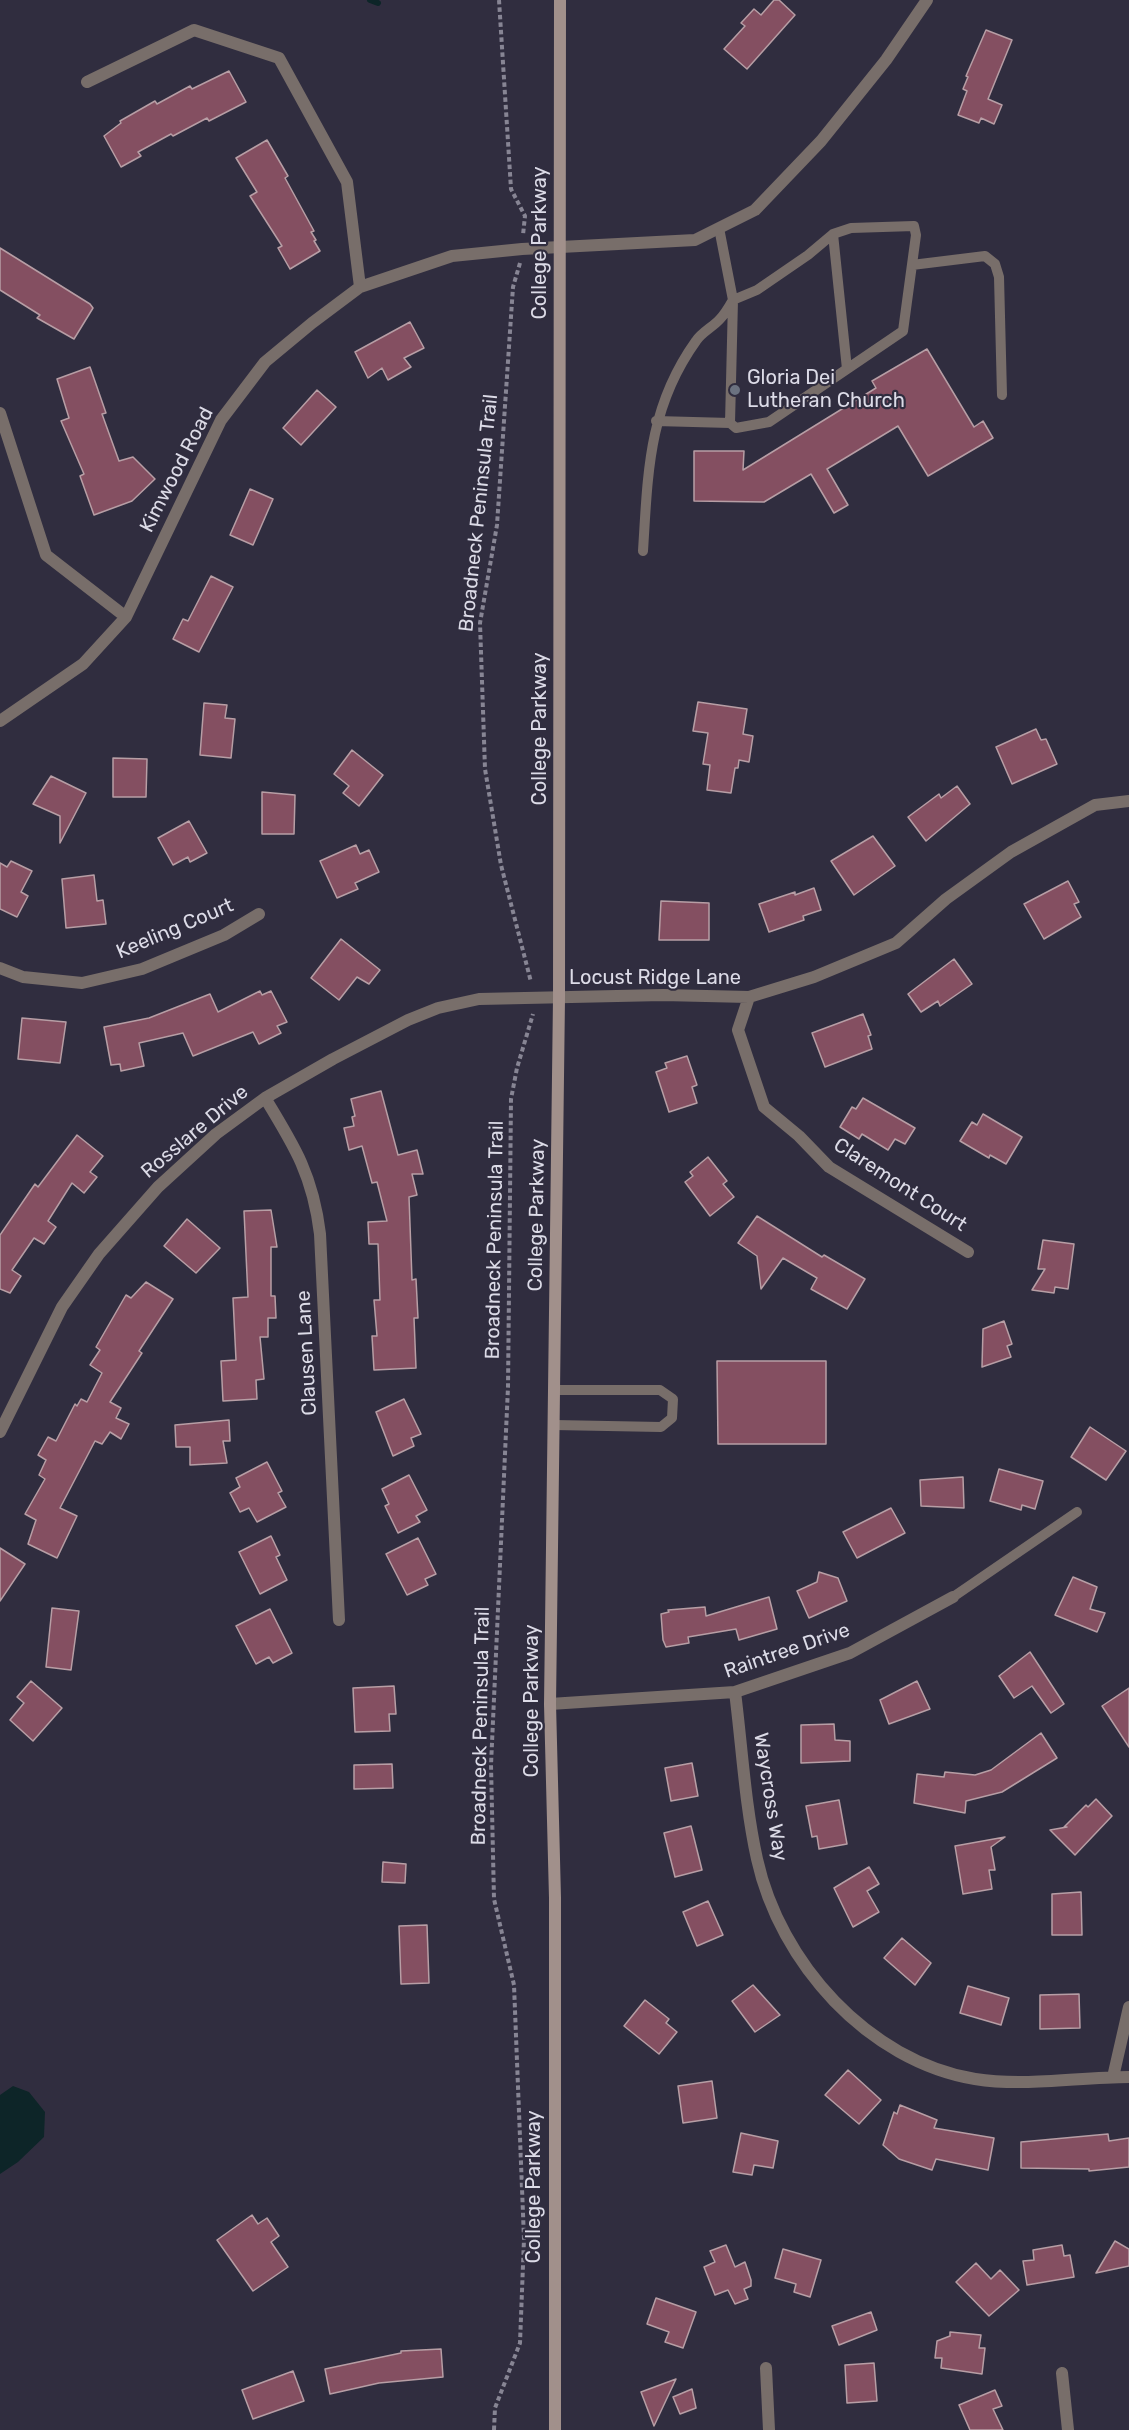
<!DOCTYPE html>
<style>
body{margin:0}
canvas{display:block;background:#302d3f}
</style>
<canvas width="1129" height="2430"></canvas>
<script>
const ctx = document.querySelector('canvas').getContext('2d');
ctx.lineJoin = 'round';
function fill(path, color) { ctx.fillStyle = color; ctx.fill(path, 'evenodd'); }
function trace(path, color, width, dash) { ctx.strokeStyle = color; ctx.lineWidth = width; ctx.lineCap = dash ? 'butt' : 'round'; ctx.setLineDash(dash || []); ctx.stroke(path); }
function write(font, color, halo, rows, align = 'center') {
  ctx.font = font + ' Rubik,sans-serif'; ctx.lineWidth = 4.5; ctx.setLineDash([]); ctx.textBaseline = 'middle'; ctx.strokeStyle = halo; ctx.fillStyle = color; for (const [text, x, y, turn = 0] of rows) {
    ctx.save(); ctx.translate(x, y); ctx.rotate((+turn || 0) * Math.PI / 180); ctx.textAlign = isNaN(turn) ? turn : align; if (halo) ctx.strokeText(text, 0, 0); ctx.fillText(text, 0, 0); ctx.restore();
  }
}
fill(new Path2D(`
 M13 2086 29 2092 45 2112 44 2137 18 2162 0 2174V2095Z`), '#0d2528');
trace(new Path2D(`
 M370 0 378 3`), '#0d2528', 6);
const building = new Path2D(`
 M774 0H779L795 15 747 69 724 49 745 26 741 23 754 9 761 15Z
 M986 30 1012 40 988 99 1002 105 994 124 981 118 979 123 958 115 967 91 963 89 968 77 966 76Z
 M229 71 246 102 209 121 207 118 173 136 171 134 138 152 141 156 121 167 104 136 121 123 120 121 155 101 157 104 190 86 192 89Z
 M267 140 288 176 285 178 314 231 311 232 316 240 314 241 320 251 290 269 278 248 282 246 250 196 257 192 236 158Z
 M0 248 90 304 93 308 74 339 37 318 40 315 0 290Z
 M410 322 424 348 404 358 411 367 388 380 382 368 368 378 355 352Z
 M927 349 974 427 983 421 993 438 928 476 898 426 827 469 848 505 834 513 811 474 764 502 694 501V451H744L743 470 876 388 872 381Z
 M90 367 106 413 102 414 119 461 133 457 155 479 132 501 94 515 80 476 84 474 61 421 69 418 57 379Z
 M317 390 336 407 301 445 283 428Z
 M250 489 273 499 253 545 230 535Z
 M211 576 233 587 199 652 173 639 183 619 188 621Z
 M698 702 747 709 743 734 753 736 749 762 739 760 738 768H735L731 793 707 790 710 765 703 764 708 733 693 731Z
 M204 703 227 705 225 718 235 719 231 758 200 755Z
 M1036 729 1041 740 1046 739 1057 764 1012 784 996 747Z
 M352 750 383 775 359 806 343 793 349 786 334 774Z
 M113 758 147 759 146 797H113Z
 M51 776 86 793 60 843V816L33 804Z
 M957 786 970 804 926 841 908 817 939 794 941 798Z
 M262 792 295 795 294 834H262Z
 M189 821 207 853 190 862 188 857 173 865 158 838Z
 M873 836 895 866 854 895 831 861Z
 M356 845 360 854 369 850 379 872 355 883 358 889 337 898 320 861Z
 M11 861 32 871 21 892 28 896 17 917 0 909V863L7 867Z
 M94 875 97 901 103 900 106 924 66 928 62 879Z
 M1068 881 1079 902 1074 904 1081 917 1044 939 1024 904Z
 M814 888 821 910 803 916 804 920 769 932 759 904 795 892V895Z
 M661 901 709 903V940H659Z
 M341 939 380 970 369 984 357 977 339 1000 311 978Z
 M954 959 972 984 940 1006 938 1001 921 1012 908 994Z
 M260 991 262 995 271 991 287 1022 277 1026 281 1033 259 1044 253 1032 193 1056 183 1033 139 1043 144 1066 121 1071 120 1064 111 1065 104 1027 149 1018 210 994 218 1012Z
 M863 1014 871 1035 868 1036 872 1049 825 1067 812 1033Z
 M22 1018 66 1022 60 1063 18 1059Z
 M687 1056 697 1085 692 1087 697 1103 669 1112 656 1072 667 1068 665 1063Z
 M381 1091 398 1155 417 1150 423 1174H412L417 1195 409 1197 412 1280 416 1279 418 1318H414L416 1368 374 1370 372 1336H377L374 1300H380L378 1244H369L368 1222 387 1221 377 1182 372 1183 362 1146 349 1150 344 1128 354 1126 352 1117 355 1116 351 1099Z
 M863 1098 915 1128 905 1144 895 1139 888 1150 862 1134 859 1139 840 1127 852 1107 856 1109Z
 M983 1114 1022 1137 1006 1164 990 1155 989 1158 960 1141 972 1122 977 1125Z
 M77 1135 103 1156 90 1172 97 1177 84 1193 72 1183 48 1221 56 1227 44 1244 34 1238 12 1270 21 1276 10 1293 0 1289V1235L35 1184 38 1187Z
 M708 1157 727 1181 723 1184 734 1197 710 1216 685 1182 693 1176 690 1172Z
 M271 1210 277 1247H271V1296H275L276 1318H268V1337H260L264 1379 256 1380 257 1399 223 1401 221 1361 236 1360 233 1298 248 1297 244 1211Z
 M757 1216 822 1257 824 1255 865 1279 847 1309 811 1289 817 1278 783 1258 761 1289 757 1256 738 1243Z
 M187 1219 220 1248 196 1273 164 1246Z
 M1043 1240 1074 1244 1068 1289 1055 1287 1054 1293 1032 1290 1045 1269H1038Z
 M146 1282 173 1299 139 1351 142 1353 110 1402 121 1408 116 1418 129 1424 121 1439 110 1432 102 1444 95 1441 60 1508 77 1516 57 1558 28 1544 36 1520 25 1514 45 1479 39 1475 46 1460 38 1455 48 1437 56 1441 75 1404 77 1406 81 1399 87 1402 102 1373 90 1365 100 1350 96 1347 126 1295 131 1298Z
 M1004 1321 1012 1344 1007 1346 1011 1357 982 1367 983 1329Z
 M717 1361H826V1444H718Z
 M404 1399 421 1434 411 1438 414 1446 393 1456 376 1412Z
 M229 1420 230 1441H223L227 1463 190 1465V1447H176L175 1425Z
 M1090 1427 1126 1451 1106 1480 1071 1457Z
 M267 1462 282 1491 278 1493 286 1507 257 1522 249 1508 240 1512 230 1493 240 1487 236 1478Z
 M999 1469 1043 1481 1035 1509 1022 1505 1021 1510 990 1501Z
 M409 1475 427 1510 416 1516 420 1522 398 1533 385 1506 389 1504 382 1489Z
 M963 1477 964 1508 921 1506 920 1480Z
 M891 1508 905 1533 857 1558 843 1532Z
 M271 1536 280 1555 276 1557 287 1580 260 1594 239 1552Z
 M418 1538 436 1574 425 1579 428 1585 407 1595 386 1554Z
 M0 1548 25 1564 0 1601Z
 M819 1572 838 1578 847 1601 809 1618 797 1591 817 1582Z
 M1073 1577 1097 1587 1090 1609 1105 1613 1097 1632 1055 1615Z
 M769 1597 777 1629 739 1640 736 1629 688 1637 689 1643 666 1647 663 1640 661 1614 669 1612 668 1610 705 1607 706 1616Z
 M52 1608 79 1611 71 1670 46 1667Z
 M270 1609 292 1653 273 1663 269 1657 256 1664 236 1626Z
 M1030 1652 1064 1704 1051 1713 1032 1686 1014 1698 999 1676Z
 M31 1681 62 1708 33 1741 10 1720 24 1703 17 1697Z
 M917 1681 930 1709 889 1724 880 1700Z
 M394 1686 396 1714H389L390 1731 355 1732 353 1688Z
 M1129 1688V1747L1102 1706Z
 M834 1724 835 1740 850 1741V1761L801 1763V1725Z
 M1041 1733 1057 1758 1002 1792 966 1801 965 1813 914 1803 917 1774 944 1777 945 1772 975 1775 991 1770Z
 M692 1763 698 1796 671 1801 665 1768Z
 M392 1764 393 1788 354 1789V1765Z
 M1096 1799 1112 1816 1075 1855 1050 1830 1067 1827H1064L1086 1805 1088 1807Z
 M839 1800 847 1844 819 1849 817 1836 812 1837 806 1806Z
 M691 1826 702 1870 675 1877 664 1833Z
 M1005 1837 991 1847 995 1870H989L992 1889 963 1894 955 1846Z
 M383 1862 406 1864 405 1883 382 1882Z
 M869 1867 879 1884 867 1891 879 1912 853 1927 834 1888Z
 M1081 1892 1082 1935H1052V1894Z
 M708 1901 723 1935 697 1946 683 1912Z
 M427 1925 429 1983 401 1984 399 1926Z
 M902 1938 931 1963 915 1985 884 1958Z
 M753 1985 780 2015 755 2032 732 2001Z
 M968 1986 1009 1998 1001 2025 960 2013Z
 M1079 1994 1080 2028 1040 2029V1995Z
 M645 2000 669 2019 666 2023 677 2032 659 2054 624 2026Z
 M848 2070 881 2100 859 2124 825 2095Z
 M712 2081 717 2118 683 2123 678 2086Z
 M900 2105 937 2120 934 2128 994 2138 988 2170 936 2159 932 2170 899 2159 883 2145 894 2112 897 2114Z
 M741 2133 778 2141 773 2168 754 2165 752 2175 733 2172Z
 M1108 2134 1109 2141 1129 2138V2167L1089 2171V2169L1021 2168V2142Z
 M252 2215 258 2224 267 2218 279 2236 271 2242 288 2267 253 2291 217 2240Z
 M1115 2241 1129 2249V2266L1096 2273Z
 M726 2245 735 2267 745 2262 751 2280V2286L744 2289 748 2299 735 2304 728 2290 715 2295 704 2267 715 2262 710 2251Z
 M1062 2245 1064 2256 1070 2255 1074 2277 1027 2285 1023 2261 1034 2260 1033 2250Z
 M783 2249 821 2260 810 2297 794 2292 796 2284 775 2278Z
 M976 2263 991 2279 1000 2270 1019 2290 989 2316 956 2282Z
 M656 2298 696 2312 683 2348 665 2342 669 2332 647 2324Z
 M871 2312 877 2330 839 2345 832 2326Z
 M950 2332 981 2335 979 2348H985L982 2374 941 2368 942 2358H935L937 2341 950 2336Z
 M441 2349 443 2377 379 2383 330 2394 325 2369 401 2353V2351Z
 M874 2363 877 2401 847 2403 845 2365Z
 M293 2371 304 2401 253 2419 242 2390Z
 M676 2379 654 2426 641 2392Z
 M692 2389 696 2408 680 2414 673 2397Z
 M995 2390 1002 2406 993 2409 1003 2430H970L959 2405Z`);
fill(building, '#844f61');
trace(building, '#b79ea5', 1.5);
trace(new Path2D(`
 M499 0 511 189 525 216 523 235
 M520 263 513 287 497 525 480 623 485 769 501 865 531 982
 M494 2430 495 2408 520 2343 524 2239 514 1985 494 1899 491 1765 508 1387 511 1099 517 1068 533 1014`), '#878594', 4, [4.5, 3]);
trace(new Path2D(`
 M914 226 916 235 903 331 769 422 736 428 730 423 733 300 757 290 808 255 833 234 851 228Z
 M833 234 847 369
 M912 265 985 256 995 264 999 277 1002 395
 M656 421 730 423
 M643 551C648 473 648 408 696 341 702 332 713 327 720 319 725 314 729 307 733 300L719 228
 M554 1425 661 1427 672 1418 673 1399 660 1390H554
 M953 1597 1077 1512`), '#786e6a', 10);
trace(new Path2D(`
 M87 82 194 30 279 58 347 182 360 287
 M0 413 46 555 126 617
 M0 721 83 664 126 617 221 420 265 362 312 323 360 287 452 256 522 249 695 240 755 210 821 141 886 60 927 0
 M0 968 23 977 82 983 142 969 224 935 259 914
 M749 997 738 1030 764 1107 799 1136 829 1167 968 1252
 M265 1098C295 1147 313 1176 320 1234L339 1620
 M0 1432 62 1307 99 1254 158 1187 216 1134 265 1098 333 1059 408 1020 438 1008 479 999 663 995 749 997 814 977 896 943 946 899 1011 852 1095 805 1129 801
 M735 1692C742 1747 745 1805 757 1859 780 1963 868 2061 975 2079 1025 2087 1078 2077 1129 2077
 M550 1704 735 1692 850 1653 953 1597
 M1113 2077 1129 2007
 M766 2368 769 2430
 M1062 2373 1068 2430`), '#786e6a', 12);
trace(new Path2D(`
 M555 2430V1898L550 1704 559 998 560 0`), '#a1908b', 12);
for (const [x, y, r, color] of [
 [735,390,6,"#6b7280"]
]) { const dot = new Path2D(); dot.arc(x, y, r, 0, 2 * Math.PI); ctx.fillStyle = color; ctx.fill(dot); trace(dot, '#302d3f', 2); }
write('20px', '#dcdbe7', '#302d3f', [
 ["College Parkway",540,243,-90],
 ["Kimwood Road",177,470,-63],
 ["Broadneck Peninsula Trail",479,513,-84],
 ["College Parkway",540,729,-90],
 ["Keeling Court",175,929,-23],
 ["Locust Ridge Lane",655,978],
 ["Rosslare Drive",195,1132,-40],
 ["Claremont Court",900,1185,33],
 ["College Parkway",537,1215,-89],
 ["Broadneck Peninsula Trail",495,1240,-89],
 ["Clausen Lane",307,1353,-93],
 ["Raintree Drive",787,1651,-19],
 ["College Parkway",532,1701,-90],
 ["Broadneck Peninsula Trail",481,1726,-89],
 ["Waycross Way",770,1797,81],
 ["College Parkway",534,2187,-90]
]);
write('20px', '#dcdbe7', '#302d3f', [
 ["Gloria Dei",747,378],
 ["Lutheran Church",747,401]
], 'left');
</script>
